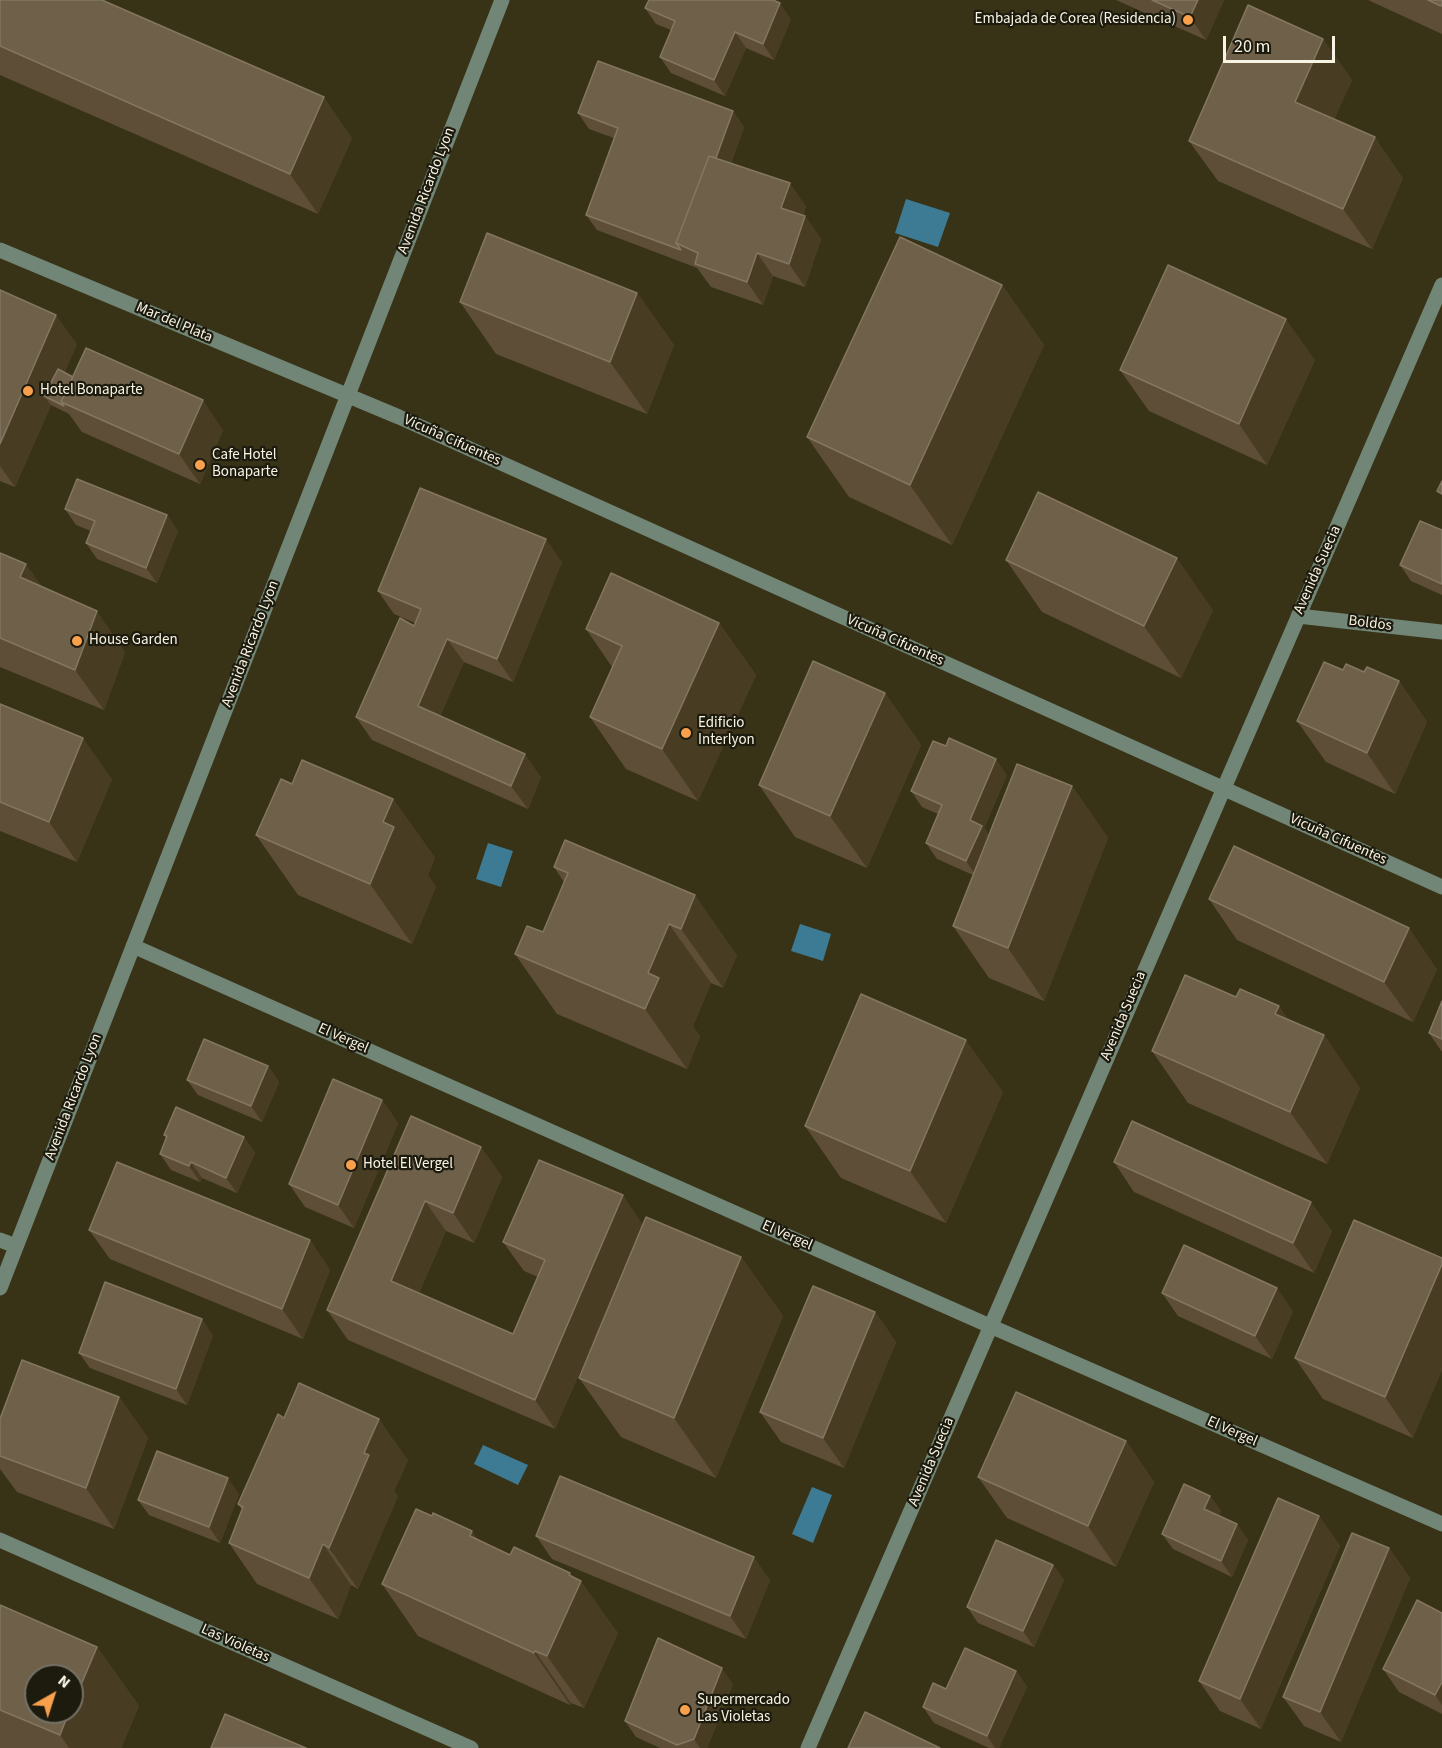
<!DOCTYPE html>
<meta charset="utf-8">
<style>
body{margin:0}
#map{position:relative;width:1442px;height:1748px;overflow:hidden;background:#383317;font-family:"Source Sans 3",sans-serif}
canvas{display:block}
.north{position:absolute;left:24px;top:1664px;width:60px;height:60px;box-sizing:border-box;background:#1d1a0e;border:2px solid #747164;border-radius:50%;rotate:39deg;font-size:16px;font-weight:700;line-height:24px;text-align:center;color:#f7f4e4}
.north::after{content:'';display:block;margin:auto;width:21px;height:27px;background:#f9a04c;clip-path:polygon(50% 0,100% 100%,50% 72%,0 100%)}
.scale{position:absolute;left:1223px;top:36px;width:112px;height:27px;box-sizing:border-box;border:3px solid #f7f4e4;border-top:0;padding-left:8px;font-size:18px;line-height:21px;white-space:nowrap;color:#f7f4e4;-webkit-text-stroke:4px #1d1a0e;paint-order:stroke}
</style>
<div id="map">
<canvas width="1442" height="1748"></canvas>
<div class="north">N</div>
<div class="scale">20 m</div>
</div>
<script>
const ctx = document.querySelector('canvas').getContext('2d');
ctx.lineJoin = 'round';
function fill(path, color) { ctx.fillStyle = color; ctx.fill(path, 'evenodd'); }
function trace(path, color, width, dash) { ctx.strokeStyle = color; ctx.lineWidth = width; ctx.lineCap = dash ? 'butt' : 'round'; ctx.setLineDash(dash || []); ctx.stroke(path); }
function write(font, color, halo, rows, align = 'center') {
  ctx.font = font + ' "Source Sans 3",sans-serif'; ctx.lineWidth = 4.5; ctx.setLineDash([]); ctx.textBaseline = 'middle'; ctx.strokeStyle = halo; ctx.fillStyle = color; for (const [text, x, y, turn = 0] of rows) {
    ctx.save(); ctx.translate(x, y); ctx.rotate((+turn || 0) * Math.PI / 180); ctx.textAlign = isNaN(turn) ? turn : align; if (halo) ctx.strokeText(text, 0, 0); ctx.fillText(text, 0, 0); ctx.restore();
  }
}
fill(new Path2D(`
 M906 199 950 213 938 247 895 233Z
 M488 843 513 851 501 887 476 879Z
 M800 924 831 934 823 961 791 951Z
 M483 1445 528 1465 518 1485 474 1464Z
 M812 1487 832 1495 813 1543 792 1534Z`), '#3d7a93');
trace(new Path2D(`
 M0 250 399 417 1442 887
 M1298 616 1442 632
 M133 946 990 1326 1442 1524
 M0 1240 16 1246
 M0 1288 502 0
 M0 1540 471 1748
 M808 1748 1442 285`), '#718677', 15);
fill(new Path2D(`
 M0 0 352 138 318 214 0 75Z
 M1116 0H1224L1206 40Z
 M1368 0H1442V34Z
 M645 8 791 19 774 60 746 48 725 96 671 73 660 57 671 30 656 24Z
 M1323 39 1352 80 1334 119 1403 178 1372 249 1218 181 1189 141Z
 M733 111 744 127 731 163 806 206 803 215 805 216 821 239 805 287 773 276 763 305 711 287 697 268 692 266 597 230 586 215 614 138 589 129 578 113Z
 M1002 285 1044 345 952 545 849 497 807 437Z
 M0 290 77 344 64 373 73 377 223 430 200 484 82 432 69 414 51 405 15 487 0 481Z
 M637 293 674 345 647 414 496 354 460 302Z
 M1315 360 1267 465 1149 411 1120 370Z
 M65 509 167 515 178 531 157 583 97 559 86 543 91 531 76 525Z
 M1442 530V595L1411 581 1400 565Z
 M0 553 125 652 104 710 0 667Z
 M1006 560 1213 610 1181 678 1042 612Z
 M562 562 513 682 464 662 440 716 541 777 528 809 372 740 356 717 415 623 394 614 378 591Z
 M719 623 756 675 698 801 626 769 590 717 612 667 586 629Z
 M1343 670 1364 672 1399 681 1427 722 1395 794 1326 762 1297 721Z
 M885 693 921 745 867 868 795 837 759 785Z
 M0 704 112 779 77 862 0 831Z
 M1007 775 984 828 989 835 1072 786 1108 838 1044 1001 989 978 953 926 973 875 937 859 926 843 938 814 922 807 911 791Z
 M292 784 393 799 435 858 428 875 436 887 412 944 298 895 256 835Z
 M565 840 737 955 723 988 711 983 693 1026 700 1037 687 1069 557 1014 515 954 543 932 564 882 554 867Z
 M1209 899 1437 969 1413 1022 1237 940Z
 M1236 997 1279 1006 1288 1020 1324 1035 1360 1088 1327 1164 1188 1103 1152 1051Z
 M1442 1001V1052L1429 1033Z
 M268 1066 279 1082 262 1122 198 1095 187 1080Z
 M1003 1092 946 1223 841 1178 805 1126Z
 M382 1100 398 1123 354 1228 305 1207 289 1184Z
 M411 1116 481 1147 502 1177 474 1243 446 1231 419 1293 513 1334 538 1277 524 1271 503 1242 643 1224 741 1257 783 1316 716 1478 621 1437 579 1378 632 1252 555 1429 348 1340 327 1310Z
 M164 1135 244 1137 255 1153 237 1193 202 1178 200 1182 171 1170 160 1154 166 1139Z
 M1114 1162 1332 1231 1314 1273 1134 1192Z
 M89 1230 310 1240 330 1270 303 1339 110 1259Z
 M1442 1258 1413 1438 1323 1399 1295 1358Z
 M1162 1293 1293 1311 1272 1359 1178 1316Z
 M875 1312 896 1342 844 1468 781 1442 760 1412Z
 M213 1335 187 1405 90 1368 79 1353Z
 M119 1397 148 1438 114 1529 17 1492 0 1469V1456Z
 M284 1418 408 1460 394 1491 398 1496 358 1589 351 1585 338 1619 257 1584 229 1543 242 1510 238 1504Z
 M1126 1441 1154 1482 1116 1567 1007 1518 978 1477Z
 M239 1494 220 1543 149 1515 138 1500Z
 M1210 1496 1221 1511 1219 1516 1237 1524 1248 1540 1232 1577 1173 1549 1162 1534Z
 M1319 1516 1340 1546 1261 1729 1220 1711 1199 1681Z
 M536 1536 770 1580 746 1639 552 1559Z
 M479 1540 510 1555 570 1573 618 1633 584 1708 571 1703 570 1705 418 1636 382 1584Z
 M1389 1548 1410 1578 1341 1742 1304 1726 1283 1697Z
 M1053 1565 1064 1580 1034 1647 978 1623 967 1607Z
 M0 1605 97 1647 139 1706 121 1748H0Z
 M1442 1613V1714L1399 1692 1383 1669Z
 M1016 1671 1027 1687 999 1748H989L934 1723 923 1707 946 1689Z
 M733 1684 707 1748H660L636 1737 625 1721Z`), '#5e4e37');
fill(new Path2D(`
 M1198 0H1224L1206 40 1190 17Z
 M780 3 791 19 774 60 763 44Z
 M735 32 746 48 725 96 714 80Z
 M1323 39 1352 80 1324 143 1295 102Z
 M324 97 352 138 318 214 290 174Z
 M733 111 744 127 697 253 683 246Z
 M1375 137 1403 178 1372 249 1343 209Z
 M790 183 806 206 797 231 781 208Z
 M805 216 821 239 805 287 789 264Z
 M757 253 773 276 763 305 747 282Z
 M1002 285 1044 345 952 545 910 485Z
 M637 293 674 345 647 414 610 362Z
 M56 315 77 344 53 400 44 396 51 405 15 487 0 466V444Z
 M1286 319 1315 360 1267 465 1239 424Z
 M203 400 223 430 200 484 179 454Z
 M167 515 178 531 157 583 146 568Z
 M546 539 562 562 513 682 497 659Z
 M1177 558 1213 610 1181 678 1144 626Z
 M26 564 55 605 20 577Z
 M97 611 125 652 104 710 75 670Z
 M719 623 756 675 698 801 662 749Z
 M447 639 464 662 434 729 418 706Z
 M1399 681 1427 722 1395 794 1367 753Z
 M885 693 921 745 867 868 830 816Z
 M83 738 112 779 77 862 49 822Z
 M525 754 541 777 528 809 511 786Z
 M996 759 1007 775 984 828 993 842 977 877 966 861 970 820Z
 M1072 786 1108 838 1044 1001 1008 948Z
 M393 799 435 858 428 875 436 887 412 944 370 884 383 822Z
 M695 895 737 955 723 988 681 929Z
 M669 924 711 983 693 1026 700 1037 687 1069 645 1009 648 973Z
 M1409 928 1437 969 1413 1022 1384 982Z
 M1279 1006 1314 1057 1324 1035 1360 1088 1327 1164 1290 1112 1275 1014Z
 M966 1040 1003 1092 946 1223 910 1171Z
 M268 1066 279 1082 262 1122 251 1106Z
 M382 1100 398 1123 354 1228 338 1205Z
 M244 1137 255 1153 237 1193 226 1178Z
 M481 1147 502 1177 474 1243 453 1213Z
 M191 1162 202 1178 200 1182 189 1166Z
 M623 1195 643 1225 555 1429 535 1400Z
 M425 1201 446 1231 411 1311 391 1281Z
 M1311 1202 1332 1231 1314 1273 1293 1243Z
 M310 1240 330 1270 303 1339 282 1309Z
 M741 1257 783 1316 716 1478 674 1418Z
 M1442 1264V1371L1413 1438 1385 1397Z
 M1277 1288 1293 1311 1272 1359 1255 1336Z
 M875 1312 896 1342 844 1468 823 1438Z
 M202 1319 213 1335 187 1405 176 1389Z
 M119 1397 148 1438 114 1529 86 1488Z
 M379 1419 408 1460 394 1491 398 1496 358 1589 329 1548 364 1453Z
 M1126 1441 1154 1482 1116 1567 1088 1526Z
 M228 1478 239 1494 220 1543 209 1527Z
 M1210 1496 1221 1511 1215 1525 1204 1509Z
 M1319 1516 1340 1546 1261 1729 1240 1699Z
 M1237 1524 1248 1540 1232 1577 1221 1561Z
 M472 1531 509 1583 470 1536Z
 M323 1544 351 1585 338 1619 309 1578Z
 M1389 1548 1410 1578 1341 1742 1320 1712Z
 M754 1557 770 1580 746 1639 730 1616Z
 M1053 1565 1064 1580 1034 1647 1023 1631Z
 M570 1573 579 1586 581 1581 618 1633 584 1708 547 1656 569 1575Z
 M97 1647 139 1706 121 1748H69L60 1735 69 1712H72V1706Z
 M535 1651 571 1703 570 1705 534 1653Z
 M722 1668 733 1684 707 1748H700L694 1739Z
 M1016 1671 1027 1687 999 1748H995L987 1736Z
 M1442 1682V1705L1435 1695Z`), '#483c22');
const building = new Path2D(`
 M0 0H102L324 97 290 174 0 46Z
 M649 0H773L780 3 763 44 735 32 714 80 660 57 675 21 645 8Z
 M1152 0H1198L1190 17Z
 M1428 0H1442V5L1441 6Z
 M1248 5 1323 39 1295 102 1375 137 1343 209 1189 141Z
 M598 61 733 111 716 158 709 156 676 243 681 250 586 215 618 128 578 113Z
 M709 156 790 183 781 208 805 216 789 264 757 253 747 282 695 264 698 253 676 243Z
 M487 233 637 293 610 362 460 302Z
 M900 237 1002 285 910 485 807 437Z
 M1168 265 1286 319 1239 424 1120 370Z
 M0 290 56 315 0 444Z
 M86 348 203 400 179 454 61 402Z
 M58 369 73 377 61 402 64 406 44 396Z
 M77 479 167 515 146 568 86 543 95 521 65 509Z
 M1442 481V494L1437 491Z
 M420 488 546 539 497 659 447 639 418 706 525 754 511 786 356 717 400 618 414 626 421 609 378 591Z
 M1038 492 1177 558 1144 626 1006 560Z
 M1420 521 1442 530V584L1400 565Z
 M0 553 26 564 20 577 97 611 75 670 0 638Z
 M611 573 719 623 662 749 590 717 622 646 586 629Z
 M813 661 885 693 830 816 759 785Z
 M1324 662 1343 670 1346 664 1364 672 1367 667 1399 681 1367 753 1297 721Z
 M0 704 83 738 49 822 0 802Z
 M949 738 996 759 970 820 982 826 966 861 926 843 942 805 911 791 933 741 946 746Z
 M302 760 393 799 383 822 394 827 370 884 256 835 281 779 292 784Z
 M1017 764 1072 786 1008 948 953 926Z
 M565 840 695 895 681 929 669 924 648 973 659 978 645 1009 515 954 527 926 543 932 568 873 554 867Z
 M1234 846 1409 928 1384 982 1209 899Z
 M1185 975 1236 997 1240 989 1279 1006 1275 1014 1324 1035 1290 1112 1152 1051Z
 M861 994 966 1040 910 1171 805 1126Z
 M1442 1001V1039L1429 1033Z
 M204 1039 268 1066 251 1106 187 1080Z
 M333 1079 382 1100 338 1205 289 1184Z
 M176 1107 244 1137 226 1178 191 1162 189 1166 160 1154 167 1136 164 1135Z
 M411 1116 481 1147 453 1213 425 1201 391 1281 513 1334 545 1260 503 1242 539 1160 623 1195 535 1400 327 1310Z
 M1132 1121 1311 1202 1293 1243 1114 1162Z
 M117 1162 310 1240 282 1309 89 1230Z
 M646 1217 741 1257 674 1418 579 1378Z
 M1354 1220 1442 1258V1264L1385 1397 1295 1358Z
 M1184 1245 1277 1288 1255 1336 1162 1293Z
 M105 1282 202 1319 176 1389 79 1353Z
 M813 1286 875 1312 823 1438 760 1412Z
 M22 1360 119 1397 86 1488 0 1456V1419Z
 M299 1383 379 1419 364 1453 369 1455 329 1548 323 1544 309 1578 229 1543 243 1507 238 1504 278 1414 284 1418Z
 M1016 1392 1126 1441 1088 1526 978 1477Z
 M157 1451 228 1478 209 1527 138 1500Z
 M560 1476 754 1557 730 1616 536 1536Z
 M1184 1484 1210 1496 1204 1509 1237 1524 1221 1561 1162 1534Z
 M1278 1498 1319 1516 1240 1699 1199 1681Z
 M416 1509 432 1516 433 1513 472 1531 470 1536 510 1555 514 1547 570 1573 569 1575 581 1581 547 1656 535 1651 534 1653 382 1584Z
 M1352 1533 1389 1548 1320 1712 1283 1697Z
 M996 1540 1053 1565 1023 1631 967 1607Z
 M1417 1600 1442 1613V1682L1435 1695 1383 1669Z
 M0 1605 97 1647 72 1706V1676H36V1712H69L60 1735 0 1710Z
 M658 1638 722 1668 694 1739 677 1745 625 1721Z
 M965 1648 1016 1671 987 1736 923 1707 933 1683 946 1689Z
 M865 1712 940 1748H848Z
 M225 1714 306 1748H211Z`);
fill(building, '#6f604a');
trace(building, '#847762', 1.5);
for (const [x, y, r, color] of [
 [1188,20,6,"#f9a04c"],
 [28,391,6,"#f9a04c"],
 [200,465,6,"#f9a04c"],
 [77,641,6,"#f9a04c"],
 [686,733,6,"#f9a04c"],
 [351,1165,6,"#f9a04c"],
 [685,1710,6,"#f9a04c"]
]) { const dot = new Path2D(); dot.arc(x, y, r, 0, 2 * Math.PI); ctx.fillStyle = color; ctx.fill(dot); trace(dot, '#1d1a0e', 2); }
write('15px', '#f7f4e4', '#1d1a0e', [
 ["Embajada de Corea (Residencia)",1176,20,"right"],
 ["Hotel Bonaparte",40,391],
 ["Cafe Hotel",212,456],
 ["Bonaparte",212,473],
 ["House Garden",89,641],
 ["Edificio",698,724],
 ["Interlyon",698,741],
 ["Hotel El Vergel",363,1165],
 ["Supermercado",697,1701],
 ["Las Violetas",697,1718]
], 'left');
write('15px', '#f7f4e4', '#1d1a0e', [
 ["Avenida Ricardo Lyon",427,191,-69],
 ["Mar del Plata",174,323,23],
 ["Vicuña Cifuentes",452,441,24],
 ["Avenida Suecia",1318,570,-66],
 ["Boldos",1370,624,7],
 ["Vicuña Cifuentes",895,641,24],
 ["Avenida Ricardo Lyon",251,644,-69],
 ["Vicuña Cifuentes",1338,840,24],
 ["Avenida Suecia",1124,1016,-67],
 ["El Vergel",343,1039,24],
 ["Avenida Ricardo Lyon",74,1097,-69],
 ["El Vergel",787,1236,24],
 ["El Vergel",1232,1432,24],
 ["Avenida Suecia",932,1462,-67],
 ["Las Violetas",235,1644,24]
]);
</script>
